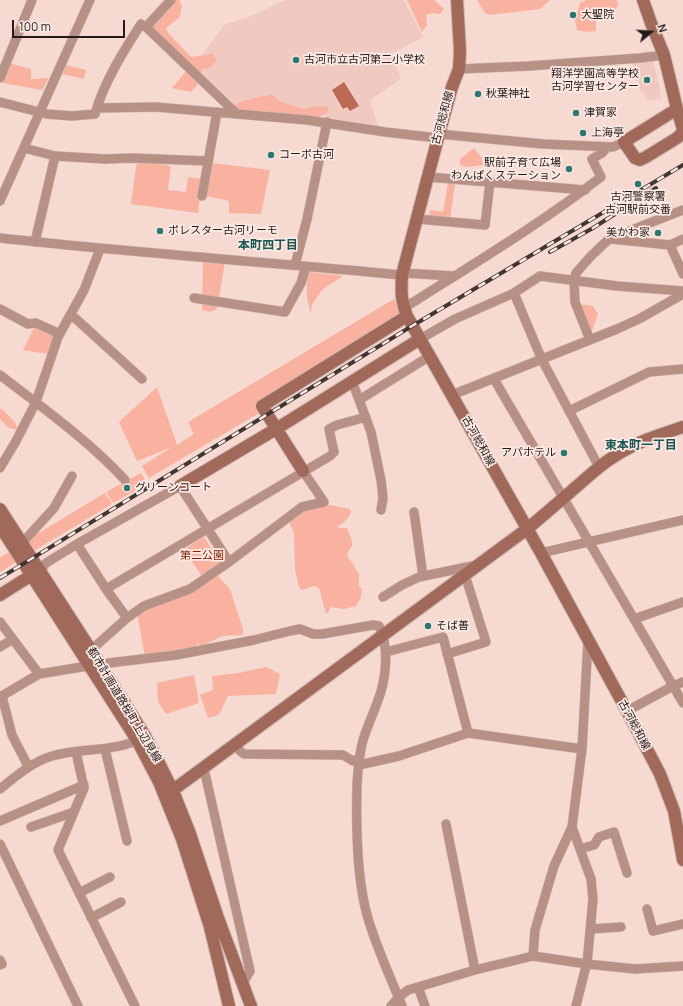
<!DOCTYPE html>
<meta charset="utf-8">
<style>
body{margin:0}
#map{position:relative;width:683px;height:1006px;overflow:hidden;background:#f6d9d0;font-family:Manrope,sans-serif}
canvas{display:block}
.north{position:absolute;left:631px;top:12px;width:40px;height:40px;-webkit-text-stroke:3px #fbe9e4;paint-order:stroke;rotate:72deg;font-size:11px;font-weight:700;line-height:16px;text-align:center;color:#241a17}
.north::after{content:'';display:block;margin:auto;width:14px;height:18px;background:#241a17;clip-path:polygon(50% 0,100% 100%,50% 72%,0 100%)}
.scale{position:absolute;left:12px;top:20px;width:113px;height:18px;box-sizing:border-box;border:2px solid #241a17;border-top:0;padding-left:5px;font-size:12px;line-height:14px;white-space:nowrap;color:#241a17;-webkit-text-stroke:3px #fbe9e4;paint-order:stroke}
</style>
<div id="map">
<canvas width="683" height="1006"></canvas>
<div class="north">N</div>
<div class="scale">100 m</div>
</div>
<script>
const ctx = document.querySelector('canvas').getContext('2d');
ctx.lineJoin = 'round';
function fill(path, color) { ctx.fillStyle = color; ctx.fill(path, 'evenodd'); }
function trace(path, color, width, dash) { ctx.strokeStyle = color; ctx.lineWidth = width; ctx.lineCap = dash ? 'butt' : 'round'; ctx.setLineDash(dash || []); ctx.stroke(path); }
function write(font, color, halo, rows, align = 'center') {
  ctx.font = font + ' Manrope,"Noto Sans JP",sans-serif'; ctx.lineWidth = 3.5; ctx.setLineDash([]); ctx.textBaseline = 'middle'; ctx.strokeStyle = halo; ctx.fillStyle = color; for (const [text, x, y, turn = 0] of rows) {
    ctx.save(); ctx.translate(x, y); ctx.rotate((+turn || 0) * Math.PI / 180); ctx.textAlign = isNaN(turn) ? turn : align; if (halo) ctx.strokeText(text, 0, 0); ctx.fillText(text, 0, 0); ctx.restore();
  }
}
fill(new Path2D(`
 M285 0H404L423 37 392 54 401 79 370 100 378 127 323 116 239 108 194 66 224 25 249 17Z
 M652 58 660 88 661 99 646 100 644 92 640 91 638 81 634 78 633 64 635 61Z`), '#f0cac0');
fill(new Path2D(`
 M175 0H179L182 6 179 18 166 28 168 33 191 57 212 54 215 56 217 60 210 68 202 69 200 75 162 39 163 37 159 34 150 35 148 20 167 2Z
 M407 0H434L444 9 440 14 432 13 426 15 427 25 422 32Z
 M477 0H550L540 9 489 15 485 13Z
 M587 0H617L618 5 614 11H604L596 14V31L586 32 577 30 575 21 580 3Z
 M9 63 31 69V79L49 78 42 90 3 83V79Z
 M66 65 86 70 84 79 63 74Z
 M187 70 200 82 191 92 172 88Z
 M272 94 278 100 287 104 304 109 317 106 328 107V112L318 117 241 111 233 106C241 99 260 98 272 94Z
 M474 148 482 158 483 165 466 167 460 165V159Z
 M137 161 171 166 168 190 186 192 188 177 202 179 198 213 131 204Z
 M211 163 270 170 261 214 229 213V201L206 196Z
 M448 183 455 184 450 219 429 216 430 210 443 212Z
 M203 260 225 262 217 309 210 312 202 310Z
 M308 272 343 276 323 289 312 304 311 314C306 298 306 289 308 272Z
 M394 299 402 315 256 403 261 412 149 478 142 466 172 447 137 461 119 422 157 387 177 445 194 434 188 422Z
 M578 304 593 306 598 314 591 333Z
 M35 326 56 335 48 354 23 350Z
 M0 409H2L15 422 18 430 9 428 0 419Z
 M141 473 147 484 113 503 106 492Z
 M105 493 112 504 34 551 27 540Z
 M325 504 350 509 351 513C349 518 343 523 338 526L339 528H347L352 541V546L347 553 348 557 359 574V586L362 589 361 597 356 606 344 609 330 607 329 611 326 614 319 588 314 586 302 590 299 587 295 569 294 533 289 522 300 511Z
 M204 537 221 563 201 575 184 549Z
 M12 550 19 560 0 572V558Z
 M216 574 230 589 243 629V635L222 636 208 643 200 646 197 642V647L145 657 137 613 188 592V594L192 593Z
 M266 667 280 674 276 694 228 696 219 715 208 718 200 695 213 690 212 676 239 673Z
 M194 675 199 703 166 714 158 702 157 683Z`), '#f8b29f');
fill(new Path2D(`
 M344 82 359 106 350 111 347 107 343 109 332 90Z`), '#bb6a53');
const street = new Path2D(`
 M146 27 171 0
 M459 69 529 66 640 58 664 55
 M0 78 32 0
 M0 102 47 114 72 116 95 114C104 82 123 52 141 24L146 27 237 114
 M97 108 156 107 307 120 385 132 438 138
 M439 134 543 144 613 147 624 142
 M24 148 55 156 105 159 132 158 208 161
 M428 177 585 190
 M202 196 217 112
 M0 201 90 0
 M417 219 485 225 490 182
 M0 238C134 253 268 262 402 275
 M611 239 670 245 683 239
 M35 242 55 156
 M670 245 683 274
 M295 265 307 219 327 122
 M403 273 453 276
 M514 293 542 360 599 467
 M194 298 285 312 301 283 306 266
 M404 308C470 266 539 225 601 177L592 159 602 153 607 147
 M0 309 28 324 36 323 60 334
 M70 317 75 318 142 379
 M420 339 455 319 514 293 540 276 617 286 683 291
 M590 340 575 302 574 280 576 273 591 256 609 239 683 210
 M0 375C43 408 88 440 125 480
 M494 379 683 703
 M352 381 371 432 381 480 383 498 381 510
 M452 395 617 329 639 319 683 294
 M359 400 430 356
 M569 411 649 372 683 369
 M0 468 16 441 36 402 58 337 84 290 100 249
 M414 512 423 576
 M22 543 54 508 72 476
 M77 544 106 589 127 618
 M541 553 683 520
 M40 571 46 563 77 544 180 486 229 562
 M106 589 330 456 334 452 329 429 337 425 366 417
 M383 597 402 585 419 577 477 565
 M634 619 683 602
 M0 622 39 674
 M0 647 13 639
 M91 650 127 618 144 606 190 589 229 562 302 507 324 502 303 471
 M386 652 443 637 468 733
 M447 654 486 642 465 575
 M2 696 12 735 28 766
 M0 697 39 674 100 664 176 655 254 640 290 631 300 629 313 634H322L373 625 379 626C390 648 386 681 377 703 373 714 368 725 364 737 359 752 358 769 357 785 356 823 357 878 367 915 376 947 390 976 402 1006
 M627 711 673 686 683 682
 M236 745 240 751 244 754 343 755 353 761 359 759
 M105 749 127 841
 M76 752 84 788 58 850 135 1006
 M359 765 399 756 468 733 582 749
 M204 769 250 971 243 983
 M0 789C16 776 32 762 52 756 81 747 114 753 142 738
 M0 821 84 785
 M446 824 475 970
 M31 827 74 812
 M572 827 591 879 593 899 587 964 585 970 576 1006
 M0 844 78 1006
 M580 849 594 845 599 837 614 832 627 873
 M79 893 110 877
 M647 909 653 931 683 924
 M91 918 121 902
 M590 929 621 927
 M533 956 535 930 554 866 572 827 582 749 588 641
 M0 960 2 964 0 965
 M418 987 425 1006
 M391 1006 399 997 408 990 475 970 533 956 587 964 635 969 683 966`);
const secondary = new Path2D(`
 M457 0 460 51 459 69 452 87 438 138 402 275C401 292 401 300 407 316L541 553 627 711 660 774 674 811 683 860
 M643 0 651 23 664 55 677 109 683 129 682 133 677 138 646 157 640 160 635 158 624 142 677 109
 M303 471 262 406 407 316
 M180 486 276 429 420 339
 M0 509 100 664 145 736 156 757 173 791 189 831 218 918 251 1006
 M0 526 137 740 159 782 182 839 210 927 229 1006
 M0 595 38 571
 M165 796 527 529C544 515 560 501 576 487 589 476 601 464 615 456 636 442 659 435 683 427`);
trace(street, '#d0b7af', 10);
trace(secondary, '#d0b7af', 14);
trace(street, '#b79086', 9);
trace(secondary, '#a0695a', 12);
const rail = new Path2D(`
 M550 252 593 228 656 188
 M0 578 407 329 683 165`);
trace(rail, '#423632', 4);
trace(rail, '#fbe9e4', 2.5, [8]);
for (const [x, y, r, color] of [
 [573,15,4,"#2e766f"],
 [296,60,4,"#2e766f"],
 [647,80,4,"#2e766f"],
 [478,94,4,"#2e766f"],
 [576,113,4,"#2e766f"],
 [583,133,4,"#2e766f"],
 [271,155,4,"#2e766f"],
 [569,169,4,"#2e766f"],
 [638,184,4,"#2e766f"],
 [160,231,4,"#2e766f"],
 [658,233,4,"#2e766f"],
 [564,453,4,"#2e766f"],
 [127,488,4,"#2e766f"],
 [428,626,4,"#2e766f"]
]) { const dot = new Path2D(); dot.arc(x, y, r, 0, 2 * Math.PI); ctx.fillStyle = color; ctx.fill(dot); trace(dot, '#fbe9e4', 1.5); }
write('11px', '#241a17', '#fbe9e4', [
 ["大聖院",581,15],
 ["古河市立古河第二小学校",304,60],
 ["翔洋学園高等学校",639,74,"right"],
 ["古河学習センター",639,87,"right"],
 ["秋葉神社",486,94],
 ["津賀家",584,113],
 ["上海亭",591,133],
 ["コーポ古河",279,155],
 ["駅前子育て広場",561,163,"right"],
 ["わんぱくステーション",561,176,"right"],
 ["古河警察署",638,197,"center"],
 ["古河駅前交番",638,210,"center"],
 ["ポレスター古河リーモ",168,231],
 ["美かわ家",650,233,"right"],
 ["アパホテル",556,453,"right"],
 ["グリーンコート",135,488],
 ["そば善",436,626]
], 'left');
write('11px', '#241a17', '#fbe9e4', [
 ["古河総和線",443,118,-75],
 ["古河総和線",478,441,61],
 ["都市計画道路桜町上辺見線",124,705,59],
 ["古河総和線",634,725,62]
]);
write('11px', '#852100', '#fbe9e4', [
 ["第二公園",202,556]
]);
write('bold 12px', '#1d5651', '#fbe9e4', [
 ["本町四丁目",268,246],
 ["東本町一丁目",641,446]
]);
</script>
